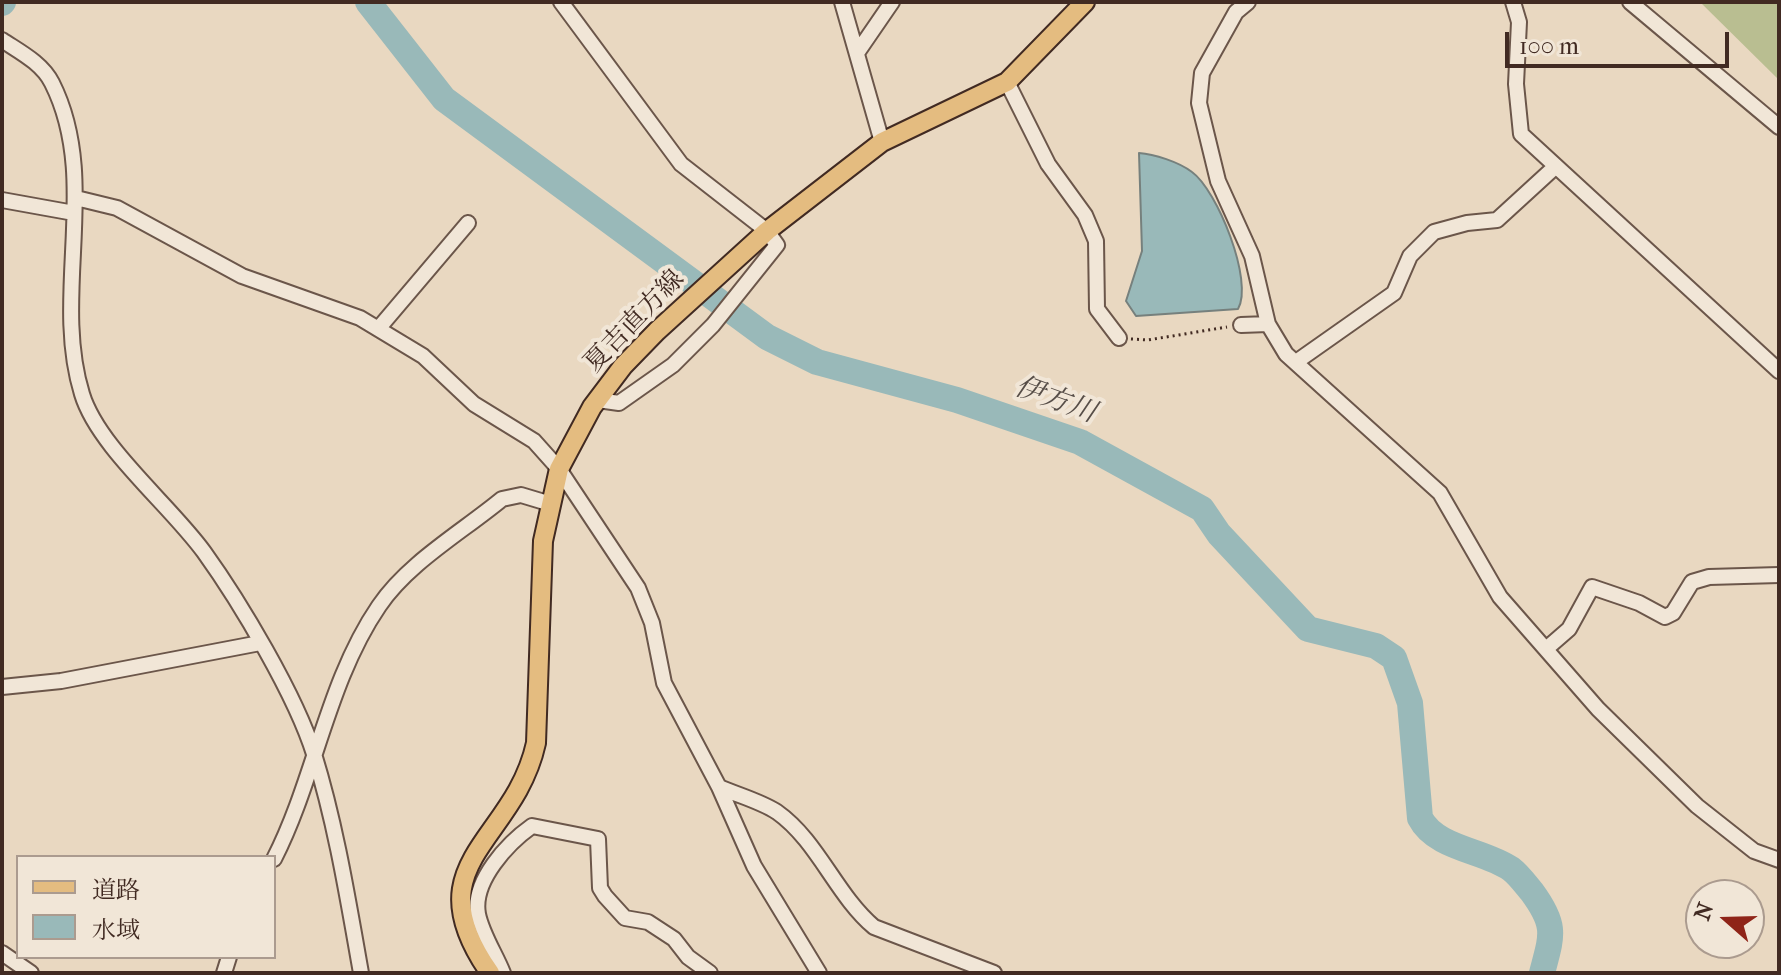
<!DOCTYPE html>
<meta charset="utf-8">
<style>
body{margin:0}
#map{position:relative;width:1781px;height:975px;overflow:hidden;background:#e9d8c1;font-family:"IM FELL French Canon","Noto Serif JP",serif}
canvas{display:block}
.frame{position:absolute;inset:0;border:4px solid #412a22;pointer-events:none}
.legend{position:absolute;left:16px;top:855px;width:260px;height:104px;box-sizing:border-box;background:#f1e6d7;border:2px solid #ab9b8f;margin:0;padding:10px 14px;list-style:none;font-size:24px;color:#412a22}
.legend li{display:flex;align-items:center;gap:16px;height:40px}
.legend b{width:40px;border:2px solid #ab9b8f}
.north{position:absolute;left:1685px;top:879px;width:80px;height:80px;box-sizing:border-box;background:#f1e6d7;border:2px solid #ab9b8f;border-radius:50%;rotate:290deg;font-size:22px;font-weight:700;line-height:32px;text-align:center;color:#412a22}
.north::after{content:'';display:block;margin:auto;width:28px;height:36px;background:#8f2418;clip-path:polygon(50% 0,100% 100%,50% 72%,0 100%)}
.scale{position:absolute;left:1505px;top:32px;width:224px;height:36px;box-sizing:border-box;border:4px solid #412a22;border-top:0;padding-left:10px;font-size:24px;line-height:28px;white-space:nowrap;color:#412a22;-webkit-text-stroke:6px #f1e6d7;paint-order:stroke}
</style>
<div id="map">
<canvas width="1781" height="975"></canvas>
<div class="frame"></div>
<ul class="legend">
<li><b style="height:10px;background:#e4bc80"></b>道路</li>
<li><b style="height:22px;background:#99b9b9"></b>水域</li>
</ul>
<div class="north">N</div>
<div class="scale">100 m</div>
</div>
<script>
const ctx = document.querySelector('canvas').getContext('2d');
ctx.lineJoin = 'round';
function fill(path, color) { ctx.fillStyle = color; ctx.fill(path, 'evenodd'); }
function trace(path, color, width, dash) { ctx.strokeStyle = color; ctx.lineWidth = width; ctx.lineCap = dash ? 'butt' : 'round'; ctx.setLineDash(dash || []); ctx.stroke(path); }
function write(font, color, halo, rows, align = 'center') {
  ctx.font = font + ' "IM FELL French Canon","Noto Serif JP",serif'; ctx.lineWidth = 8; ctx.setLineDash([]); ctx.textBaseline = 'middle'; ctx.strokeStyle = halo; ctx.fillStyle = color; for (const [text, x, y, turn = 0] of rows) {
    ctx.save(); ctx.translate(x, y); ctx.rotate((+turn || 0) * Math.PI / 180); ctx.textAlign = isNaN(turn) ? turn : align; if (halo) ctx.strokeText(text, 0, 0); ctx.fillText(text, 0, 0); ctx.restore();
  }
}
fill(new Path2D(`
 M1700 2H1779V80Z`), '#b9be91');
const water = new Path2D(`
 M1139 153C1154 154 1179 162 1192 172 1217 190 1254 281 1238 309L1136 316 1126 301 1142 251Z`);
fill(water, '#99b9b9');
trace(water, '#76807d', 2);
trace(new Path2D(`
 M368 2 444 99 767 337 817 362 957 400 1080 442 1202 509 1219 534 1308 629 1376 646 1394 658 1410 703 1420 818C1436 849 1484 850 1511 869 1519 875 1526 885 1532 892 1557 926 1552 935 1542 973
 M2 3 3 2`), '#99b9b9', 26);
const minor = new Path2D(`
 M561 2 681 164 767 231 777 245 713 325 673 365 619 403 598 400
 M842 2 882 142
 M1248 2 1236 12 1202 73 1199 103 1218 181 1252 256 1268 324 1286 354 1440 493 1500 597 1598 709 1697 806 1754 851 1779 860
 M1513 2 1519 22 1516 84 1521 134 1779 371
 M1630 2 1779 127
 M2 40C20 52 42 63 52 83 101 180 51 294 82 394 98 447 170 505 204 552 240 602 296 696 314 754 336 825 348 900 361 973
 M857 53 892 2
 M1007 82 1048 164 1085 215 1096 241 1097 309 1119 338
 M76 198 117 208 242 276 360 318 423 356 474 404 534 441 559 469 638 588 652 623 664 683 719 787 754 866 819 973
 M2 200 74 213
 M1241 325 1268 324
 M378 329 468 223
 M1296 362 1394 293 1410 256 1434 232 1467 223 1497 220 1556 166
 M1546 649 1569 629 1592 587 1639 603 1665 617 1673 613 1692 582 1709 577 1779 575
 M2 687 61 681 260 643
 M719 787C737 795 760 801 777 812 818 841 836 895 874 927L994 973
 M274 859C315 779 327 682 379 606 408 563 462 532 502 499L521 495 551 504
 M2 953 31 973
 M224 973 229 957
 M503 973C496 955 482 934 478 914 472 881 508 843 532 826L598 839 600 888 605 896 625 918 648 922 674 939 688 957 710 973`);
const major = new Path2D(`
 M490 973C412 862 514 843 536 743L543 541 559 469 592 407 623 366 657 331 767 231 882 142 1007 82 1085 2`);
trace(minor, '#6b564a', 18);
trace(major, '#412a22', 22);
trace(new Path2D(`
 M1131 339 1148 340 1227 327`), '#412a22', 3, [2, 4]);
trace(minor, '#f1e6d7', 14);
trace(major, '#e4bc80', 18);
write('26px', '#412a22', '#f1e6d7', [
 ["夏吉直方線",635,322,-46]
]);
write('italic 28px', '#574e48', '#f1e6d7', [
 ["伊方川",1055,401,20]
]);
</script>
